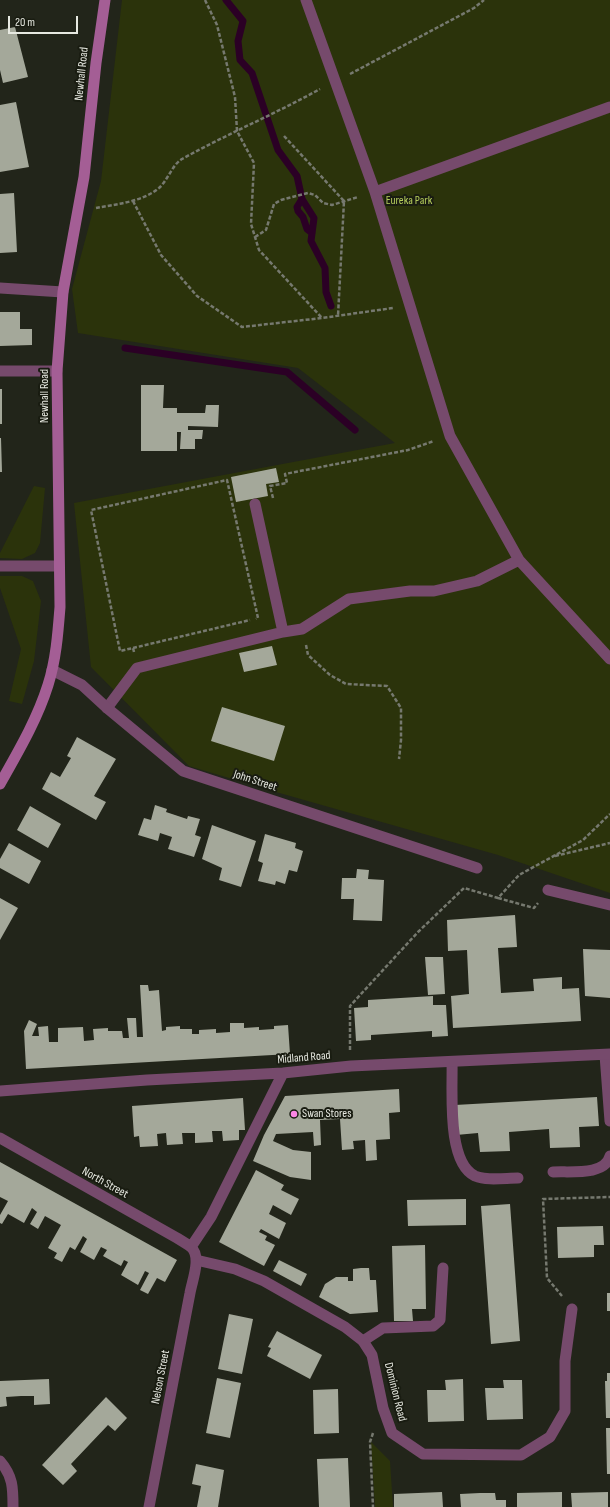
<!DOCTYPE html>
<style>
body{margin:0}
#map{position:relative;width:610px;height:1507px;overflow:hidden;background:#22251a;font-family:"Sofia Sans Condensed",sans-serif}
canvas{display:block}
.scale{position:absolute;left:8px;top:16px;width:70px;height:18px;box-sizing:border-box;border:2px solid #e7e9e1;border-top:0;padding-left:5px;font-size:12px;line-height:14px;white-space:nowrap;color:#e7e9e1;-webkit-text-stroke:3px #191c11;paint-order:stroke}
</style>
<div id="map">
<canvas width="610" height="1507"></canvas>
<div class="scale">20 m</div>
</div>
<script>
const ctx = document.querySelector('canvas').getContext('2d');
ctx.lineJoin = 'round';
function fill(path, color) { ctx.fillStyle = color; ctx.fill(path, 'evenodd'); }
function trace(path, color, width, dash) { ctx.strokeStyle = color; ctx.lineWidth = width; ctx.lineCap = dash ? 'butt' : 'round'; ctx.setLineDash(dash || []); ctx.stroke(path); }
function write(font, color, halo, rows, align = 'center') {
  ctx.font = font + ' "Sofia Sans Condensed",sans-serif'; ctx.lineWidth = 4; ctx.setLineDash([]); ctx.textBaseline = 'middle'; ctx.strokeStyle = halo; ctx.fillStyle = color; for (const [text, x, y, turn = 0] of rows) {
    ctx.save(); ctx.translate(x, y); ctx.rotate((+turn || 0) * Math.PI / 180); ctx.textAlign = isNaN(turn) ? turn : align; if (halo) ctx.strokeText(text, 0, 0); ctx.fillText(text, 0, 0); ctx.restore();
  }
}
fill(new Path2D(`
 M122 0H610V893L498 855 269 790 189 766 91 667 74 503 395 443 298 368 78 333 72 289 101 181Z
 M34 486 45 488 40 543 35 553 22 559 0 558V553Z
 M0 576H22L33 581 41 601 34 661 22 704 9 701 21 649 0 588Z
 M371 1442 390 1461 393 1507H375Z`), '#2b330b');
trace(new Path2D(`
 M226 0 243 21 238 41 240 60 252 73 278 150 297 176 302 199 314 218 311 241 325 268 326 292 331 306
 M302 199 297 207 298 211 303 217 307 229 312 233
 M125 348 287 372 355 430`), '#2b0025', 7);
fill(new Path2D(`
 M15 27 28 77 3 83 0 70V30Z
 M16 102 29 167 0 172V105Z
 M14 193 17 252 0 253V194Z
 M0 312H20V329H32V345L0 346Z
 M141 385H164L163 408H177V413H205L206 405H219L218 427 188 426V430H203L202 439H195V449H180L181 432H177V451H141Z
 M0 389H2V424H0Z
 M0 438H1L2 472H0Z
 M276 468 279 482 266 484 268 496 236 502 231 477Z
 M272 646 277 665 244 672 239 653Z
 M222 707 285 726 274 761 211 741Z
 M77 737 116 759 94 796 106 802 96 820 42 789 51 772 60 777 71 758 67 756Z
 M155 805 167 809 166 812 187 819 188 816 200 819 195 835 201 837 194 857 168 849 172 837 160 833 158 841 138 835 144 818 151 820Z
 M30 806 61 824 48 848 17 830Z
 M212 825 256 841 241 887 219 880 222 868 202 859Z
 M265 834 296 843 295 848 303 851 297 872 289 870 285 884 276 881 275 885 258 881 263 863 258 861Z
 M9 843 41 861 29 884 0 868V859Z
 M357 869 369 870 368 879 384 880 382 921 353 920 354 899H341L342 878H356Z
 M0 898 18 908 0 940Z
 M515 915 517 947 498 948 501 993 534 991 533 979 562 977V989L579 988 581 1021 453 1028 451 996 469 994 467 950 448 951 447 920Z
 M583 949 610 950V998L585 996Z
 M425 957H443L445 994 428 995Z
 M140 985H148L149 991 159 990 162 1031 166 1030V1027L180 1026V1029H192V1034H199V1030L216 1029V1033L230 1032V1023H244V1028L259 1027V1030L274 1029V1026L288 1025 290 1054 26 1069 24 1031 29 1020 37 1024 32 1036H39L38 1027 48 1026 49 1042H58V1028L83 1027 84 1041 94 1040 93 1029 108 1028V1031H122L123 1038H129L127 1018H136L137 1037H143Z
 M433 996V1005H446L448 1036 432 1037V1031L371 1035V1040L356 1041 354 1008 368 1007V1000Z
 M399 1089 400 1112 389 1113 390 1139 376 1140 377 1160 366 1161 365 1140 353 1141 354 1149 342 1150 340 1119 320 1120 321 1145 314 1146 313 1132 276 1134 273 1141 293 1150 311 1152V1180L290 1177 253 1161 264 1135 285 1096Z
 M597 1097 599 1126 579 1127 580 1147 550 1148 549 1129 509 1132 510 1151 480 1152 478 1133 456 1135 455 1105Z
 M243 1098 245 1130H239V1140L223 1141 222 1131H212L213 1142 195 1143V1133H182L183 1144 167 1145 166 1133 157 1134 158 1146 140 1147 139 1136 134 1137 132 1106Z
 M0 1162 177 1260 165 1282 157 1278 148 1294 140 1290 149 1273 145 1271 138 1285 121 1275 128 1262 124 1260 121 1266 103 1256 107 1250 101 1247 94 1260 80 1252 87 1239 83 1236 75 1250 70 1247 62 1262 54 1258 57 1253 48 1248 61 1225 45 1216 38 1229 30 1224 37 1212 32 1208 24 1223 8 1214 2 1224 0 1223V1215L8 1201 0 1197Z
 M256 1170 284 1185 281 1190 299 1199 291 1215 273 1205 269 1214 286 1223 279 1239 261 1229 259 1232 267 1236 265 1240 275 1245 264 1266 219 1242Z
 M466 1199V1225L408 1226 407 1200Z
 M510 1204 520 1341 491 1344 481 1206Z
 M603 1226 604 1245H594V1257L558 1258 557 1227Z
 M425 1245 426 1309H412L413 1321H394L392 1246Z
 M279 1260 307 1274 301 1286 273 1271Z
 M361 1268H369L370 1280H376L378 1312 350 1314 319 1297 325 1284 336 1277H348V1281H353V1269Z
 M607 1293H610V1311H607Z
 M229 1314 253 1319 242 1374 218 1369Z
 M277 1331 322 1355 310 1379 267 1356 271 1348 268 1347Z
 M607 1373H610V1418H606L605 1381H607Z
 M217 1378 241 1383 230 1438 206 1433Z
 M49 1379 50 1404 34 1405V1396H21L6 1397 7 1406 0 1407V1381Z
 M463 1379 464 1421 428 1422 427 1390H446L445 1380Z
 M503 1380H522L523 1419 487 1420 485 1388H504Z
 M338 1389 339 1433 314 1434 313 1390Z
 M106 1397 127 1418 115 1431 108 1425 89 1445 71 1464 77 1471 63 1485 42 1465Z
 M606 1428H610V1474H607Z
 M348 1458 350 1507H319L317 1459Z
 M196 1464 224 1470 218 1507H197L201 1486 192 1484Z
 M442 1492 443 1507H394V1494Z
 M562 1492V1507H517V1493Z
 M608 1492V1507H572L571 1493Z
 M480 1493H495L496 1500H506V1507H461L460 1494Z`), '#a4a89a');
trace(new Path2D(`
 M205 0 217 25 235 97 237 131 254 163 251 224 259 250 322 318
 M350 74 474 8 484 0
 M284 136 344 201 338 316
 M133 201 161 255 197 296 242 327 322 318 393 308
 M96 208C117 204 142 202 159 188 168 180 172 165 182 159 227 134 275 114 320 89
 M255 237 266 230 274 204 281 200 308 193 315 195 323 203 332 205 358 197
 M273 498 270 486 287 483 285 474 408 450 434 441
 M306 645 308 655 330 675 346 684 387 686 401 708V740L399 759
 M133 648 250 620
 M134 652 133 648 120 651 91 510 227 480 258 618 256 619
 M555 856 610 843
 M498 898 534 908 538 903
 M350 1050V1006L418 932 464 888 498 898 519 875 583 840 610 814
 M562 1296 547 1278 543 1199 610 1197
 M373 1433 370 1442 373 1507`), '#76796f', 2.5, [4, 2]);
trace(new Path2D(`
 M306 0 375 192 450 436 519 560 610 659
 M375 192 610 107
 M0 288 63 292
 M283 632 302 629 349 599 410 591H434L477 581 519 560
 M107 708 137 668 283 632 255 504
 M548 890 610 905
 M605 1055 610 1121
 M452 1062C453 1089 446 1162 475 1176 487 1181 505 1178 518 1178
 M553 1172C570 1171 605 1176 610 1156
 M363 1341 383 1328 433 1326 440 1320 443 1268`), '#764a6c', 11);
trace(new Path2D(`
 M0 371H57
 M0 566H59
 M52 670 82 685 107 708 183 771 477 868
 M0 1091 147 1080 283 1073 351 1066 610 1054
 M0 1138 177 1238C182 1241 187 1244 191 1247 202 1257 192 1281 190 1293L149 1507
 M191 1247 211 1217 283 1073
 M196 1260 235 1269 264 1281 345 1327 363 1341 372 1355 383 1408 392 1433 423 1454 521 1455 550 1437 565 1411V1361L572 1309
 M0 1461C13 1476 13 1488 13 1507`), '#764a6c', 11);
trace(new Path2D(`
 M0 784C18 752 37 720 48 685 56 660 58 633 60 607L57 371 63 292 84 177 96 63 105 0`), '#a45e95', 11);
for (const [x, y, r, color] of [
 [294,1114,4,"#fb86e5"]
]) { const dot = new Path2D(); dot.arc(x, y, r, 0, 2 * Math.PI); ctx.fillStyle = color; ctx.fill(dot); trace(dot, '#191c11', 1.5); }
write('12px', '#e7e9e1', '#191c11', [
 ["Newhall Road",82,74,-84],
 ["Newhall Road",45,396,-90],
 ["John Street",255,781,18],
 ["Midland Road",304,1058,-5],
 ["North Street",105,1183,29],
 ["Nelson Street",161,1377,-79],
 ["Dominion Road",395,1392,76]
]);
write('12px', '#b5cd5c', '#191c11', [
 ["Eureka Park",409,201]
]);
write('12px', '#e7e9e1', '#191c11', [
 ["Swan Stores",302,1114]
], 'left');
</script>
